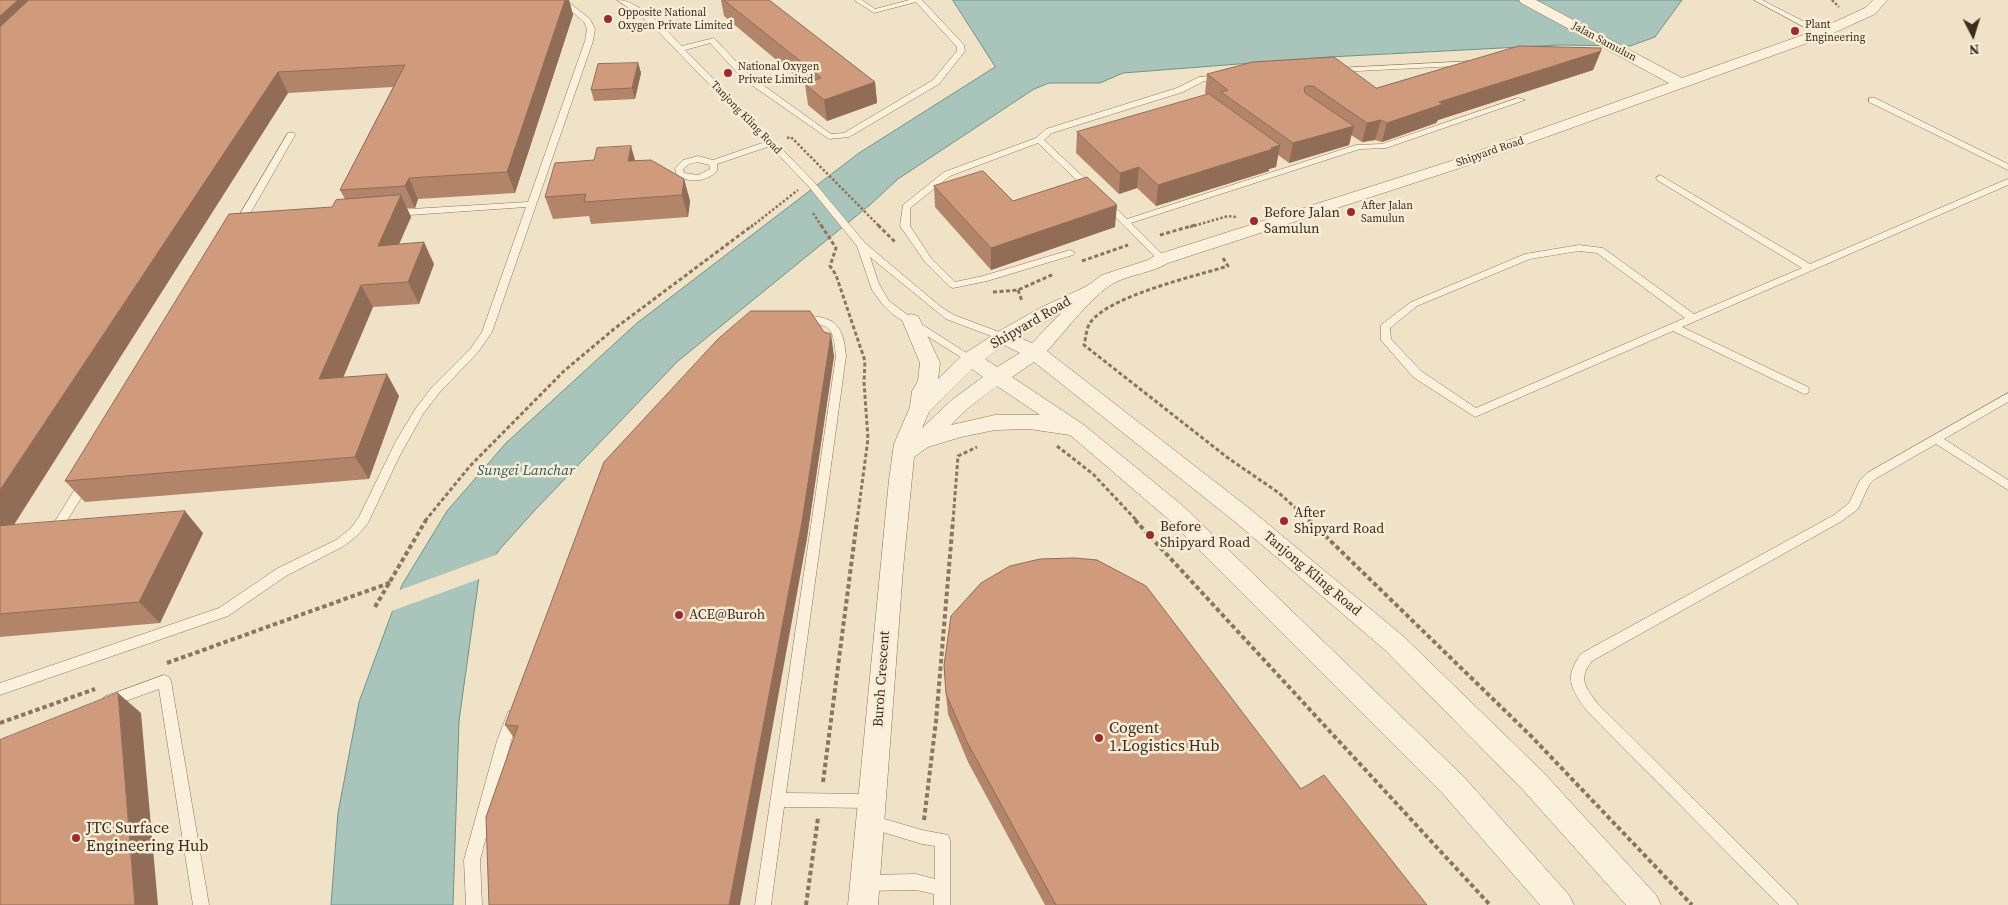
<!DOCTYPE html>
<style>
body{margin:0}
#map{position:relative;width:2008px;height:905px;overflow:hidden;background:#f0e2c7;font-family:"Source Serif 4",serif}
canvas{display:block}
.north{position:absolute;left:1948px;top:10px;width:50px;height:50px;-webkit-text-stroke:4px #f7edd7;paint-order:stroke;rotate:175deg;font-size:14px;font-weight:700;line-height:20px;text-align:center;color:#3d2d20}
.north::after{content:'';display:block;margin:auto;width:18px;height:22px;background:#3d2d20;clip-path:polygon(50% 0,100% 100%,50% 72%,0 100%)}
</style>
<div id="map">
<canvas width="2008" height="905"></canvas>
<div class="north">N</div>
</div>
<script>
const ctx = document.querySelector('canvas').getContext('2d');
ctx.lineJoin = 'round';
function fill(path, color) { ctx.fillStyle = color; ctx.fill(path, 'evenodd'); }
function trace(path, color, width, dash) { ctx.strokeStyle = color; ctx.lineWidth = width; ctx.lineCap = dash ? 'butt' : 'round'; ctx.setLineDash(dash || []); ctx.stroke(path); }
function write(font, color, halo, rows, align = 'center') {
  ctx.font = font + ' "Source Serif 4",serif'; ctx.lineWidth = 5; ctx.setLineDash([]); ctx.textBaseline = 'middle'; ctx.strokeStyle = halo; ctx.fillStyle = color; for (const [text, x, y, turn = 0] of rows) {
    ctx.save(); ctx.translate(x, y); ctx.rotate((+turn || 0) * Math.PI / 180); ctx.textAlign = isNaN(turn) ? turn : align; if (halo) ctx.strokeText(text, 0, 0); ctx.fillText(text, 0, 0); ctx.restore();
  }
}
const water = new Path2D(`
 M953 0H1682L1655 37 1630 46 1559 45 1329 57 1123 73 1100 83H1049L1034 89 898 179 871 204 678 361 535 510 500 549 479 577 459 721 453 905H331L338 813 359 702 402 585 447 511 506 443 637 323 859 153 995 67Z`);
fill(water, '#a9c4bb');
trace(water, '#6e9388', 1);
fill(new Path2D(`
 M501 553 482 578 389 612 397 591Z`), '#f0e2c7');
const lane = new Path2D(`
 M559 0H566L590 19 595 29 593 41 492 332 478 352 440 392 423 414 399 457 368 523 358 535 344 546 286 576 228 616 0 695V683L219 608 278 568 336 540 350 529 359 517 396 441 416 408 432 387 471 348 482 332 526 207 395 216 391 213 395 210 528 202 585 41 587 29 584 22Z
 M617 0C640 0 666 30 682 46L714 38 749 75 831 134 844 133 933 80 957 51V47L916 2 874 13 854 0H862L875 9 909 0H922L964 45 965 51 939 84 849 137 829 139 743 79 710 43 685 50 815 183 865 243 941 307 954 315 1007 335 1008 337 1007 339H999L946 319 870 257 879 284 889 301 912 318 976 359 971 362 967 361 892 314 883 305 872 290 857 246 809 187 770 146 717 164V171C706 182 691 183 677 176L675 168 683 160 698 156 713 160 765 142 650 23ZM698 162 709 165 710 169 698 175 684 173 683 169 689 164Z
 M1754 0H1762L1826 33 1819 35Z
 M1474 61 1478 63 1477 65 1338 72 1334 70 1338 68Z
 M1222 75 1226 77 1225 79 1204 81 1183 92 1052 133 1044 140 1095 188V192H1089L1038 143 950 176 910 208V226L931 258 955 282 983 276 1070 250 1075 253 1073 255 987 281 953 288 950 287 925 262 900 226 903 205 944 172 1036 138 1046 129 1177 88 1199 77Z
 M1518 98 1525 100 1386 148 1360 149 1131 223 1167 259 1162 262 1159 261 1102 203 1106 200 1109 201 1127 219 1356 145 1382 144Z
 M1869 98H1875L2008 164V170L1869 102Z
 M288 133H294L295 135 243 226 238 229 235 228 233 226Z
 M1660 175 1810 264 2005 180 2008 179V185L1682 327 1808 387 1809 390 1808 393 1804 394 1673 331 1475 417 1413 377 1381 340V325L1411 302 1525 254 1579 245 1603 248 1694 314 1802 268 1657 180 1656 178ZM1579 251 1597 253 1685 318 1476 408 1421 371 1391 339 1390 328 1417 306 1530 259Z
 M801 315C834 317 843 322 846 356L786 793 873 794 878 796 880 801 878 806 873 808 784 807 771 905H755L836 356C833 319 827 328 797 320L796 318Z
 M2008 393V402L1944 439 2008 480V490L1936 444 1875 479 1869 485 1858 509 1842 521 1592 661C1578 679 1585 686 1597 703L1795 900 1798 905H1779L1587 711C1571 689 1563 677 1582 653L1834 515 1849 503 1860 480 1867 473Z
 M85 478 89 479 91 482 89 485 65 524H57L55 521 57 518 81 479Z
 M164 675 169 677 171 681 209 905H193L159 689 109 707 104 705 102 701 104 697Z
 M513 710 518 712 520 716 511 741 480 860 482 905H466L464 860 497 741 508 712Z
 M871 815 922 830 948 835 950 840V905H934V894L916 890 865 891 860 888 857 883 860 878 865 875 916 874 935 879V846L922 844 866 827 864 822 866 817Z`);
const street = new Path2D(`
 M1519 0H1536L1682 78 1817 30 1865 8 1873 0H1887L1875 14 1827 36 1460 168 1168 263C1152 273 1131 274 1114 283 1091 296 1066 331 1047 351L1250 509 1403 636 1543 772 1656 895 1661 905H1626L1523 790 1385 650 1234 521 1034 362 1012 377 1084 425 1183 506 1464 777 1569 895 1574 905H1540L1444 795 1167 518 1070 435 1029 429 995 430 961 437 928 447 914 457 903 569 878 905H848L889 480 894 444 910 407 912 391 918 381 920 363 902 320 904 316 911 314 918 316 920 320 940 363 938 379 964 354 996 333 1040 308 1087 286 1102 275 1148 260 1156 255 1448 162 1669 83 1521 3ZM1061 313 1032 343 1018 337ZM1004 345 1020 353 997 367 985 359ZM972 369 983 377 953 399 922 428 929 412ZM997 386 1040 415H995L951 425 967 409Z`);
trace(lane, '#8d745c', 1);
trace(street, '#8d745c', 1);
trace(new Path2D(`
 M1832 0 1839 7
 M787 138 791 137 880 227
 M813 213 822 227
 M751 227 798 190
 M1190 227 1228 216 1236 217`), '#8d745c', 2.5, [2.5, 2]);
trace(new Path2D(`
 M821 225 836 248 830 266 836 275 865 361 864 382 868 439 857 521
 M878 225 895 242
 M1160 235 1195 225
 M1223 258 1228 266C1196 276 1108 296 1090 323 1086 329 1086 338 1084 345L1228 458 1279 493 1310 521
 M1082 261 1128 245
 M1018 290 1022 301
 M993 292 1018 290 1054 274
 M1057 446 1093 474 1137 521
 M425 521 470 466 564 371 614 329 753 225
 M953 521 958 456 977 447`), '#8d745c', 3, [4, 2.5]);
trace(new Path2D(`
 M1135 520 1490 905
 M1309 520 1531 736 1692 905
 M375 607 426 520
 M167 663 392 582
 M0 723 95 689
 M823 782 857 520
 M924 820 936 721 953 520
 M806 905 818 818`), '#8d745c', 4, [4.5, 3]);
fill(lane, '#faf0db');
fill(street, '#faf0db');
fill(new Path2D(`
 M0 0H569L573 15 515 193 418 199 415 208H407L411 217 399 244 434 264 419 304 373 307 343 378 399 396 369 479 85 502 65 481 345 199 340 190 393 87 288 93 14 525 203 533 160 623 0 637Z
 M721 0H769L875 82 877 103 827 121 808 105 805 84 724 16Z
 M1601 51 1593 70 1438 120 1436 123 1382 142 1375 140 1362 142 1351 135 1349 145 1289 163 1278 155 1276 167 1269 169V171L1156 206 1137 188 1119 194 1076 153 1077 132 1207 95 1205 93 1207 74 1376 88Z
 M638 63 641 73 635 99 594 101 591 90Z
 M635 161 684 179 690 201 688 217 591 224 589 216 553 219 545 197Z
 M934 186 1013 201 1115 227 991 270 935 207Z
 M834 356 806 544 514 738 505 725Z
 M946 694 1301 789 1427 905H1045L968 762 948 714Z`), '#b2856b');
fill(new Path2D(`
 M18 0H52L0 49V16Z
 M565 0H569L573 15 515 193 507 172Z
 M1601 51 1593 70 1438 120 1436 123 1382 142 1387 123 1439 102Z
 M638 63 641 73 635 99 632 88Z
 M278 72 288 93 0 546V490Z
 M875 82 877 103 827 121 824 100Z
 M1381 120 1375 140 1362 142 1367 123Z
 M1354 126 1349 145 1289 163 1293 143Z
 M1280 145 1276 167 1269 169V171L1156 206 1158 185Z
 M631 146 637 167 628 161Z
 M1139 167 1137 188 1119 194 1120 173Z
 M409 178 418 199 415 208 405 186Z
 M684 179 690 201 688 217 682 195Z
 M401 195 411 217 389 267 378 246Z
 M1117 205 1115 227 991 270V248Z
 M424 242 434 264 419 304 408 282Z
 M361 285 373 307 333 401 319 379Z
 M831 334 834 356 806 544 740 905H729Z
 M387 374 399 396 369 479 355 457Z
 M185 511 203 533 160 623 139 602Z
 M118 693 141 713 158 905H135Z`), '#916c57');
const building = new Path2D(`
 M0 0H18L0 16Z
 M29 0H565L507 172 409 178 405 186 340 190 405 65 278 72 0 490V27Z
 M724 0H769L875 82 824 100 805 84 821 78Z
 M1519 46 1601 48V51L1439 102 1443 104 1387 123 1381 120 1367 123 1313 86H1306L1304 88 1305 93 1354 126 1293 143 1221 92 1228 90 1207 74 1253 62 1334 57 1376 88Z
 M638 63 632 88 591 90 598 64Z
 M1209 94 1280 145 1271 148 1273 149 1158 185 1139 167 1120 173 1077 132Z
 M631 146 628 161 651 160 684 179 682 195 584 202 586 194 545 197 555 163 594 160 597 148Z
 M983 171 1013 201 1087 177 1117 205 991 248 934 186Z
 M401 195 378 246 424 242 408 282 361 285 319 379 387 374 355 457 65 481 229 214 332 207 336 200Z
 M751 311H810L824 332 831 334 802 522 729 905H489L486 817 518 726 505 725 604 462 718 339Z
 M185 511 139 602 0 614V526Z
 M1075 558 1097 560 1146 586 1301 789 1324 775 1427 905H1056L967 742 946 694 944 665 951 616 981 583 1010 566 1040 559Z
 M118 693 135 905H0V740Z`);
fill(building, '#cf9b7c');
trace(building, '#916c57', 1);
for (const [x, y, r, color] of [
 [608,19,5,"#9e292f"],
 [1795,31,5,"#9e292f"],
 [728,73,5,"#9e292f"],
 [1351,212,5,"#9e292f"],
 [1254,221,5,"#9e292f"],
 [1284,521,5,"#9e292f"],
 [1150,535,5,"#9e292f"],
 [679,615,5,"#9e292f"],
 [1099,738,5,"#9e292f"],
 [76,838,5,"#9e292f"]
]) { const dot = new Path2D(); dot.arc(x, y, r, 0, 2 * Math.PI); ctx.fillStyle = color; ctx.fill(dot); trace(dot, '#f7edd7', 2); }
write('11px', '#3d2d20', '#f7edd7', [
 ["Opposite National",618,13],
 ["Oxygen Private Limited",618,26],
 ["Plant",1805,25],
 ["Engineering",1805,38],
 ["National Oxygen",738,67],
 ["Private Limited",738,80],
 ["After Jalan",1361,206],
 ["Samulun",1361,219]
], 'left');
write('11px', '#3d2d20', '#f7edd7', [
 ["Jalan Samulun",1604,42,28],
 ["Tanjong Kling Road",746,118,46],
 ["Shipyard Road",1490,152,-19]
]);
write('14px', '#3d2d20', '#f7edd7', [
 ["Before Jalan",1264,213],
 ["Samulun",1264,229],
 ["After",1294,513],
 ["Shipyard Road",1294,529],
 ["Before",1160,527],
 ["Shipyard Road",1160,543],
 ["ACE@Buroh",689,615]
], 'left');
write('14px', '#3d2d20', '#f7edd7', [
 ["Shipyard Road",1031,323,-30],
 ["Tanjong Kling Road",1312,574,40],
 ["Buroh Crescent",882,679,-86]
]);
write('italic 15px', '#2f5d58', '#f7edd7', [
 ["Sungei Lanchar",526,471]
]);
write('16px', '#3d2d20', '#f7edd7', [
 ["Cogent",1109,729],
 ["1.Logistics Hub",1109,747],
 ["JTC Surface",86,829],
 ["Engineering Hub",86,847]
], 'left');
</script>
